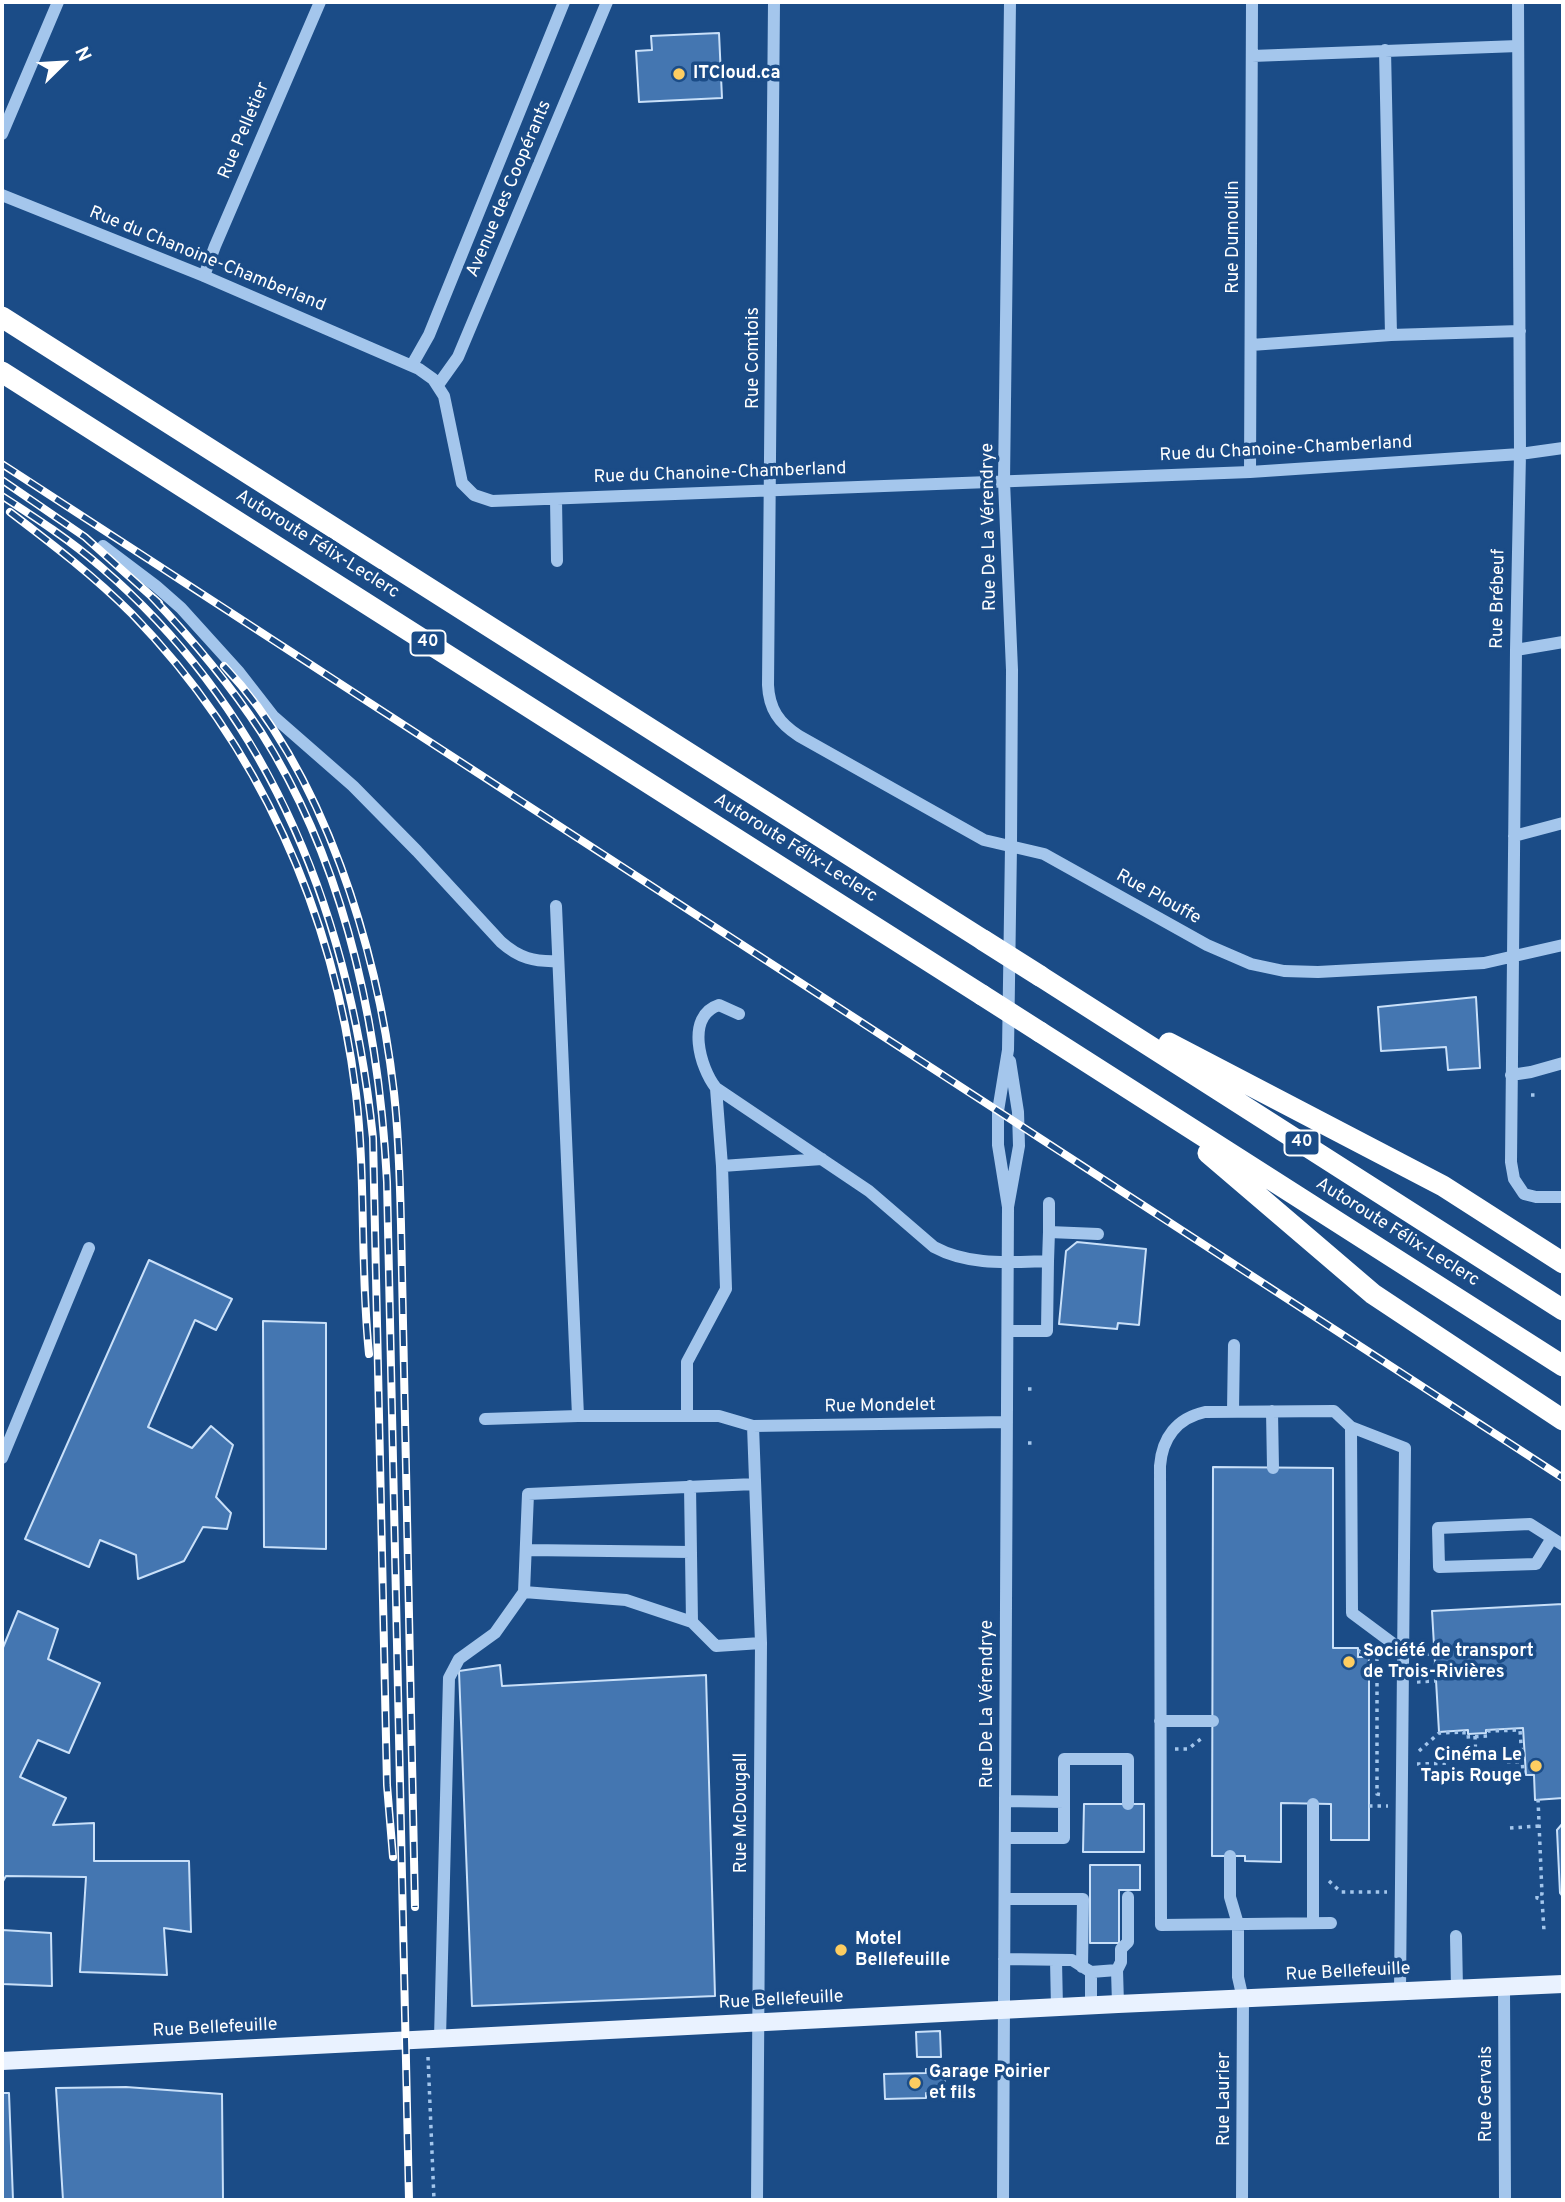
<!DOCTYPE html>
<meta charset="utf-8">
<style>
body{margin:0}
#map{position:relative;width:1565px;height:2202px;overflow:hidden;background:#1b4c87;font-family:Overpass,sans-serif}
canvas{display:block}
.frame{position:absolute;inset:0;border:4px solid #fff;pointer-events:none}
.north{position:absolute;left:28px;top:28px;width:70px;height:70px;-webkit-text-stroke:5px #1b4c87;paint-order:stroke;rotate:66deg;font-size:19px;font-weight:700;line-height:28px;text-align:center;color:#fff}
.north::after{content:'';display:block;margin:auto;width:24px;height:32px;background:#fff;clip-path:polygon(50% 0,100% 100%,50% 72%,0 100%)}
</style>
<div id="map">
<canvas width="1565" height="2202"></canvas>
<div class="frame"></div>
<div class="north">N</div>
</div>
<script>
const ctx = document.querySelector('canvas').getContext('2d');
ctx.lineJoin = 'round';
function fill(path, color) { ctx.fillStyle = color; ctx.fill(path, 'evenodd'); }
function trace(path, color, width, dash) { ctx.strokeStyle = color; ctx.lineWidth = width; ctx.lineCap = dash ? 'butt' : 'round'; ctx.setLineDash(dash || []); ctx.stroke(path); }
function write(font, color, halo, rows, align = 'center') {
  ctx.font = font + ' Overpass,sans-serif'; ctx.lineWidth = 7; ctx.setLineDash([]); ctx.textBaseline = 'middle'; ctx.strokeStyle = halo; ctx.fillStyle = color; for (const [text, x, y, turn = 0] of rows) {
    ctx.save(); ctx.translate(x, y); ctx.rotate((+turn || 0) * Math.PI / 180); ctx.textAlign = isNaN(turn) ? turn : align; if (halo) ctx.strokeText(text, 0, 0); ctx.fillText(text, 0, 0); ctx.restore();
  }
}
const building = new Path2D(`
 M719 33 722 98 639 102 636 51 652 50 651 36Z
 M1476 997 1480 1068 1448 1070 1446 1047 1381 1051 1378 1007Z
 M1077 1242 1146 1249 1139 1325 1118 1323 1117 1329 1059 1324 1066 1251Z
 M149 1260 232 1299 216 1330 195 1320 148 1427 192 1448 211 1426 233 1445 216 1497 231 1513 227 1529 203 1527 184 1561 138 1579 136 1555 100 1540 89 1567 25 1539Z
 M263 1321 326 1323V1549L264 1547Z
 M1213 1467 1333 1468V1648H1358V1657H1369V1840H1331V1804L1281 1803V1862L1245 1861V1856H1212Z
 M1562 1595H1563V1798L1535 1800 1534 1775H1526L1523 1728 1486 1730V1733L1468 1734V1730L1439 1732 1432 1611 1563 1604Z
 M18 1611 58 1629 48 1659 100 1683 69 1753 38 1740 20 1777 66 1798 53 1825 94 1823V1861H189L191 1932 164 1928 167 1975 80 1972 86 1877 6 1876 2 1883V1650Z
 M500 1665 502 1686 706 1675 715 1996 472 2006 459 1671Z
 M1084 1804H1144V1852H1083Z
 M1563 1823V1897L1560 1893 1557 1830Z
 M1090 1865H1140V1890H1119V1943H1090Z
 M2 1930 51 1933 52 1986 2 1984Z
 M940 2031 941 2057H917L916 2032Z
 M926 2069H945V2093H926V2098L885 2099 884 2074 926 2073Z
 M126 2087 222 2094 223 2200H63L56 2088Z
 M2 2093H9L13 2200H2Z`);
fill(building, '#4476b1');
trace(building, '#c9e0f9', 2);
trace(new Path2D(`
 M1531 1095H1538
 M1028 1389H1033
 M1028 1443H1032
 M1377 1649V1794L1384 1795
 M1359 1653 1365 1643
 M1418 1654H1435L1436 1670
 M1417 1682 1436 1681
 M1475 1736 1476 1763
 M1175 1749H1188L1202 1738
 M1419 1751 1439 1733 1464 1732V1737L1488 1736V1731L1520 1730 1523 1772H1525
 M1507 1762H1522
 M1417 1764 1450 1763
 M1538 1799 1542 1894H1537V1898L1542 1899 1544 1931
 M1369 1806H1388
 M1510 1828 1539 1826
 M1329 1881 1341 1892H1387
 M428 2057 434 2200`), '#a4c6ec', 3.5, [3.5, 5]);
trace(new Path2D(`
 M774 2 768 685C769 709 779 723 799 736L984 840 1044 854 1207 945 1251 964 1284 971 1318 972 1484 963 1563 945
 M1518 2 1520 454 1516 650 1511 1162 1514 1179 1524 1194 1536 1197H1563
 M1385 50 1391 335
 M1252 56 1518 46
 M2 134 58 2
 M2 195 204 276 419 369 433 379 444 396 462 483 474 495 492 501 1250 472 1520 454 1563 448
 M204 276 215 246 320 2
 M1251 345 1391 335 1520 331
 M412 365 429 335 564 2
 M438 385 458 357 607 2
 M1250 472 1252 2
 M556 499 557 561
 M103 546 156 586 181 608 238 671 273 716 353 786 417 851 501 942C519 958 534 962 558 961
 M1516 650 1563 642
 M1514 836 1563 823
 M556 906 578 1416H719L753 1426 1007 1422
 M739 1014 719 1005C685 1016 700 1068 716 1088L869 1191 934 1247C969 1266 1009 1262 1048 1261L1047 1331H1008
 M1511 1075 1531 1072 1563 1063
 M716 1088 722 1166 822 1159
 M1008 1207 998 1145V1111L1008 1050 1011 846 1012 670 1004 481 1010 2
 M1049 1232V1203
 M1048 1261 1049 1232 1098 1234
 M1233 1411 1234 1345
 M1272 1411 1273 1468
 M687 1416V1362L726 1289 722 1166
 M485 1419 578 1416
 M753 1426 761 1643 757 2200
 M2 1458 89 1248
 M690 1486 692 1622 716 1646 761 1643
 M1552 1538 1536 1564 1439 1567 1438 1528 1530 1524 1563 1545
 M527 1550 691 1552
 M524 1592 626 1600 692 1622
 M1160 1721H1213
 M1064 1802V1759H1128V1804
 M1313 1804V1923
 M1005 1838H1064V1802L1005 1801
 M1230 1856V1897L1238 1924V1977L1243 1999 1242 2200
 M1005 1899H1083L1082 1967
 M1331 1923 1161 1925 1160 1466C1162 1438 1177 1418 1205 1412L1334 1411 1351 1427
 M1456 1936 1457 1989
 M1004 1959 1072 1960 1091 1972 1117 1970 1118 2004
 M1056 1960 1057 2008
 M1117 1970 1121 1962V1949L1128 1942V1897
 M1091 1972V2006
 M1504 1987 1505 2200
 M1400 1991 1405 1448 1351 1427 1352 1613 1395 1645 1404 1649
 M440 2038 449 1678 459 1659 495 1633 524 1592 528 1494 755 1484
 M1003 2200 1008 1207 1019 1146 1018 1112 1010 1061`), '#a4c6ec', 12);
trace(new Path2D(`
 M2 2061 1118 2004 1563 1984`), '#e9f2ff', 18);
trace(new Path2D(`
 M2 317 983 940
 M2 372 982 995
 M1040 976 1563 1310
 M1040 1032 1563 1366
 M1169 1043 1443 1186 1563 1263
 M1208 1153 1373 1294 1563 1420`), '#fff', 21);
const rail = new Path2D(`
 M2 464 1563 1478
 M2 480 85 537 159 603
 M2 496C36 518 70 540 101 567 273 715 350 917 373 1138L387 1785 393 1857
 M10 512C52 544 94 576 132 614 259 745 334 913 356 1094 366 1180 360 1267 369 1354
 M151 596C192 639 229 683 261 732 346 866 379 1026 387 1182L409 2200
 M224 666C324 772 378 950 394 1093 399 1137 400 1181 401 1225L415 1907`);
trace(rail, '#fff', 8);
trace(rail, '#1b4c87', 5, [16]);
trace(new Path2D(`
 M983 940 1040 976
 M982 995 1040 1032`), '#fff', 21);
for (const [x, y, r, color] of [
 [679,74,7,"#fdcd61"],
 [1349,1662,7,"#fdcd61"],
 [1536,1766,7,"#fdcd61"],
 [841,1950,7,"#fdcd61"],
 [915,2083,7,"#fdcd61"]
]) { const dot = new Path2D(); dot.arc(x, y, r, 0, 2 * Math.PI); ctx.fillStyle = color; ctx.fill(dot); trace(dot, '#1b4c87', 2.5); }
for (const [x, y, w] of [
 [428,643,35],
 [1302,1143,35]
]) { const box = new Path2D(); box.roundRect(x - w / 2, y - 12.5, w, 25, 5); ctx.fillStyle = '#1b4c87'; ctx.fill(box); trace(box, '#fff', 2); }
write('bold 16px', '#fff', null, [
 ["40",428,643],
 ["40",1302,1143]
]);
write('bold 18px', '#fff', '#1b4c87', [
 ["ITCloud.ca",693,74],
 ["Société de transport",1363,1652],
 ["de Trois-Rivières",1363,1673],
 ["Cinéma Le",1522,1756,"right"],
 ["Tapis Rouge",1522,1777,"right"],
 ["Motel",855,1940],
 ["Bellefeuille",855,1961],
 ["Garage Poirier",929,2073],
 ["et fils",929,2094]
], 'left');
write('18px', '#fff', '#1b4c87', [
 ["Rue Pelletier",245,131,-67],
 ["Avenue des Coopérants",510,189,-67],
 ["Rue Dumoulin",1234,237,-90],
 ["Rue du Chanoine-Chamberland",207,260,22],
 ["Rue Comtois",754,358,-90],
 ["Rue du Chanoine-Chamberland",1286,450,-3],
 ["Rue du Chanoine-Chamberland",720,474,-2],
 ["Rue De La Vérendrye",990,527,-91],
 ["Autoroute Félix-Leclerc",317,545,32],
 ["Rue Brébeuf",1499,599,-89],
 ["Autoroute Félix-Leclerc",795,849,32],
 ["Rue Plouffe",1158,898,29],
 ["Autoroute Félix-Leclerc",1397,1233,32],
 ["Rue Mondelet",880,1407,-1],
 ["Rue De La Vérendrye",988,1704,-90],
 ["Rue McDougall",742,1813,-90],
 ["Rue Bellefeuille",1348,1973,-3],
 ["Rue Bellefeuille",781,2001,-3],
 ["Rue Bellefeuille",215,2029,-3],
 ["Rue Gervais",1487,2094,-90],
 ["Rue Laurier",1225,2099,-90]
]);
</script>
